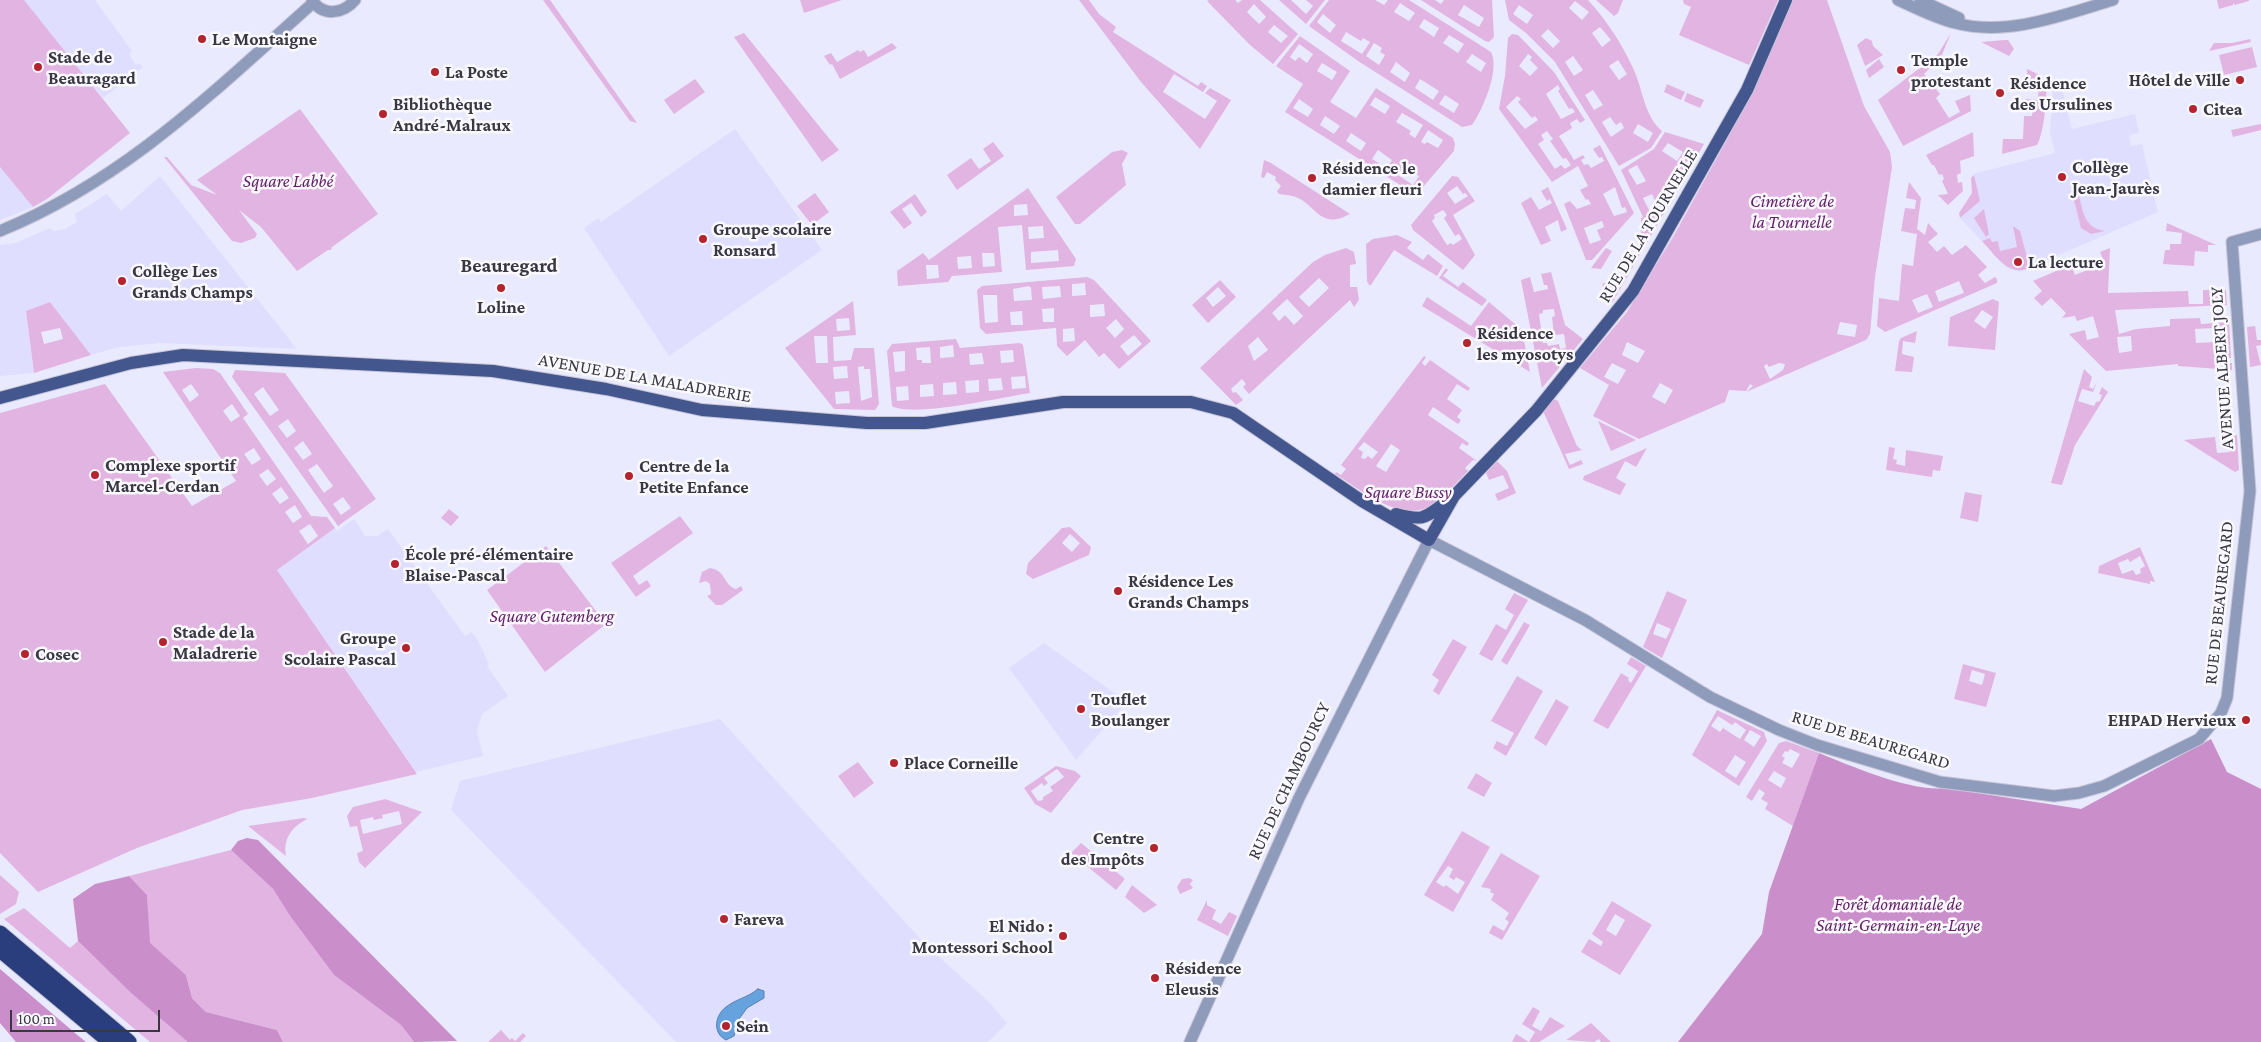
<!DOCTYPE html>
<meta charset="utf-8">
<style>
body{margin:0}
#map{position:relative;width:2261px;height:1042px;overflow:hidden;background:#eaeafe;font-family:"Crimson Pro",serif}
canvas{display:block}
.scale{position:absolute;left:10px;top:1010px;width:150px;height:22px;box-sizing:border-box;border:2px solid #393842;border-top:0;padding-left:6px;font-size:15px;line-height:18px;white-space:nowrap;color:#393842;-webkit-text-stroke:4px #f9f9fe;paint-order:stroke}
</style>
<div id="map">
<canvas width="2261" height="1042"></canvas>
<div class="scale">100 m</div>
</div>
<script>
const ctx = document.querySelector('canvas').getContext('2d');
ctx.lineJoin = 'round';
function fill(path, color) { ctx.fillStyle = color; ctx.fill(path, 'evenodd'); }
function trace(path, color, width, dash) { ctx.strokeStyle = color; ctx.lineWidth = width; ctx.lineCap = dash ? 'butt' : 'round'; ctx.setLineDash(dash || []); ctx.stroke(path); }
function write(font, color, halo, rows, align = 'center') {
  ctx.font = font + ' "Crimson Pro",serif'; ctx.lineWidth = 5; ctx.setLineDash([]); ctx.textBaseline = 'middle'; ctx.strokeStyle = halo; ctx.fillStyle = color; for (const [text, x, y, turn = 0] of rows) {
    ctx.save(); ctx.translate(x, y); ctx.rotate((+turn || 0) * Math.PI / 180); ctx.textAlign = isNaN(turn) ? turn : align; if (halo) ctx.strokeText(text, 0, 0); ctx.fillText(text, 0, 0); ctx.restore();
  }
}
fill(new Path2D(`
 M22 0H95L132 51 129 54 136 65 139 63 143 67 103 98Z
 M2061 85 2072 129 2135 114 2139 133 2129 135 2131 146 2142 144 2158 212 2020 272 2007 268 1960 218 1980 201 1973 174 2055 153 2050 133 2053 87Z
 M735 129 822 250 669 356 584 228 598 218 601 222Z
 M0 167 33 207 0 220Z
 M160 176 297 349 160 343 119 347 91 355 50 302 26 312 34 373 0 376V245L15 243 50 228 53 231 65 229 77 222 75 214 107 194 121 211Z
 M354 519 365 536H377L388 529 465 636 472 632 478 640 489 664 487 666 508 696 482 714 477 731 483 756 416 772 277 570 335 528 337 531Z
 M1044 643 1127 702 1076 760 1009 668Z
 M720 719 926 945 989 1002 1007 1023 988 1042H676L451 810 460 781Z`), '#e0defe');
fill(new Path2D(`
 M0 0H24L130 133 47 199 33 207 0 167Z
 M543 0H550L637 123 630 121Z
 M800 0H842L804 13Z
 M1079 0H1089L1099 14 1116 27 1113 32 1198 86 1201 82 1207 86 1203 92 1174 74 1163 92 1205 119 1217 101 1205 93 1210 88 1231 100 1200 149 1141 82Z
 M1209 0H1235L1238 3 1242 0H1260L1298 34 1273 64 1250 45 1207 1ZM1254 4 1266 17 1259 24 1247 12ZM1274 25 1288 36 1281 43 1268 32Z
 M1279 0H1291L1306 14 1313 6 1306 0H1325L1306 24Z
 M1329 0H1375L1384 5 1388 0H1409L1491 52C1500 70 1483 109 1472 125L1462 127 1358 61 1309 26ZM1400 3 1415 13 1409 21 1394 12ZM1323 14 1336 25 1330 33 1317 22ZM1424 19 1439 28 1434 37 1419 27ZM1346 32 1361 41 1363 38 1370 42 1362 54 1341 41ZM1449 35 1464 44 1458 53 1443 43ZM1374 43 1382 48 1380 52 1385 55 1379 65 1366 56ZM1472 54 1486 63 1481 72 1466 62ZM1396 62 1410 73 1405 82 1390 72ZM1420 79 1439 91 1433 100 1415 88ZM1445 95 1459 104 1454 113 1439 104Z
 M1421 0H1435L1441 4 1444 0H1492L1494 37 1489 42 1485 41ZM1464 5 1484 18 1479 27 1458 15Z
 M1505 0H1588C1607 21 1621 42 1633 68 1643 89 1644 116 1662 131L1651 148 1619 166 1555 62 1526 33 1509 20ZM1575 1 1589 12 1582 20 1569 8ZM1519 5 1533 15 1527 24 1513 14ZM1600 27 1611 40 1602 47 1592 33ZM1548 29 1560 41 1553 48 1541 36ZM1573 56 1583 70 1574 76 1565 62ZM1618 60 1627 74 1619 80 1609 66ZM1593 90 1603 105 1594 110 1585 95ZM1610 117 1616 125 1621 122 1624 128 1611 137 1602 122ZM1638 124 1653 133 1648 142 1633 133Z
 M1596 0H1623L1618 13 1614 16Z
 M1683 0H1778L1749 65 1679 35 1691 7 1684 4Z
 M1793 0H1827L1864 106 1890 152 1892 167 1875 277 1870 334 1866 340 1746 392 1753 386 1750 384 1746 391 1729 390 1725 402 1639 439 1593 416 1609 385 1580 368 1627 312 1673 237 1750 98ZM1840 322 1857 325 1855 337 1837 334ZM1627 342 1645 351 1638 363 1622 355ZM1612 363 1626 370 1618 384 1604 377ZM1779 363 1785 364 1783 370 1770 379 1764 366 1767 364 1769 367ZM1660 383 1673 390 1665 404 1652 397Z
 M2217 0H2249V1L2235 5 2233 3V5L2219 9Z
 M744 33 828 137 839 150 822 162 734 37Z
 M1951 33 1941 57 1924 74 1940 94 1936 98 1949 118 1960 112 1955 101 1970 95 1971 111 1903 146 1878 100 1938 54Z
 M1512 34 1518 35 1554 72 1585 120 1580 123 1577 119 1570 123 1572 128 1559 136 1574 160 1583 155 1585 158 1581 160 1584 165 1588 164 1591 168 1604 161 1602 157 1599 158 1593 149 1600 145 1634 213 1592 260H1586L1564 204 1570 201 1577 209 1591 204 1588 199 1586 200 1580 190 1588 186 1578 166 1552 182 1499 109 1505 76 1508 38ZM1528 54 1532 57 1530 60 1538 68 1530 76 1519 66ZM1558 85 1560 89 1558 91 1569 109 1572 108 1575 112 1561 119 1546 94ZM1517 96 1521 99 1518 102 1532 118 1535 116 1538 120 1525 129 1506 107ZM1547 131 1553 139 1550 141 1563 159 1566 158 1571 165 1565 169 1561 165 1555 169 1538 144 1544 140 1541 135ZM1615 187 1622 208 1625 207 1627 212 1614 216 1603 194ZM1602 221 1604 227 1597 230 1601 240 1590 244 1584 228Z
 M1300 36 1350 71 1330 102 1356 118 1376 88 1453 138 1455 144 1454 151 1416 195 1285 112 1303 84 1276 66ZM1299 44 1313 54 1307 63 1299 57 1295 61 1290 57ZM1322 63 1337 72 1332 80 1317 71ZM1375 97 1390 106 1385 114 1370 105ZM1299 99 1313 109 1308 117 1293 108ZM1402 113 1423 125 1415 138 1409 134 1411 131 1396 122ZM1325 116 1340 126 1334 134 1320 125ZM1428 130 1443 140 1438 148 1427 142 1425 144 1421 142ZM1351 133 1366 143 1361 151 1346 141ZM1378 150 1392 160 1387 168 1372 159ZM1404 167 1419 176 1413 185 1398 175Z
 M1866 38 1872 41 1873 46 1883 55 1865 66 1857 45Z
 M2250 39 2251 42 2209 51 2214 43H2232Z
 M2005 40H2008L2014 49 2009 56 1981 42Z
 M892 43 897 48 840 79 832 64 830 65 824 56 831 53 837 62 858 50 860 52 864 50 868 57Z
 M2252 47 2257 67 2224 75 2219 55Z
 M1879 59 1884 67 1869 78 1866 70Z
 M2027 69C2033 72 2040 74 2044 80 2050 89 2043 136 2037 145L2002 154 2003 139H2023L2024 116H2032L2033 104 2025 99 2038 100 2039 81 2027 80Z
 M695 79 705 92 674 114 664 100Z
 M1667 84 1685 92 1681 100 1664 92Z
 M1687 93 1704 100 1700 108 1684 101Z
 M300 109 378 214 332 247 331 250H328L297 271 261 227 239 210 257 234 255 238 241 243 232 241 164 157H167L191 185 217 195 197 180Z
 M2261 124V130L2233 137 2231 130Z
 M1665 132 1704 144 1612 303 1602 284C1608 282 1616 280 1620 276 1636 263 1643 236 1641 218L1643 217 1621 170 1654 149ZM1668 143 1683 152 1677 161 1662 151ZM1637 165 1646 181 1637 185 1628 170ZM1652 194 1659 210 1651 214 1643 198Z
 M1973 132 1974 156 1960 161 1961 173 1957 175 1958 183 1962 182 1963 191 1948 205 1938 195 1948 194 1942 181 1944 179 1942 174 1939 175 1934 165H1932L1926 155Z
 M993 142 1004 156 957 190 947 175 971 158 979 169 991 161 983 149Z
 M1122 150 1128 153 1122 164 1126 185 1080 224H1075L1056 197 1112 152Z
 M1264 160 1271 163 1350 214C1321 230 1317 207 1298 198 1292 195 1285 195 1279 194L1277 191 1281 186 1275 180 1276 177 1267 172 1264 178 1261 177Z
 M1974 175 1980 201 1960 218 1959 213 1972 193 1971 178Z
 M1452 176 1458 177 1475 201 1453 215 1475 255 1463 270 1413 230 1411 225ZM1457 186 1463 194 1465 193 1468 196 1455 204 1447 193ZM1443 210 1447 215 1444 218 1455 236 1459 234 1462 239 1453 245 1451 243 1447 245 1432 221 1435 218 1434 215Z
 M1909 182 1921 198 1917 229 1925 235 1928 223 1938 234 1928 242 1937 252 1944 246 1952 255 1966 245 1987 267 1978 275 1985 283 1995 277 1997 279V283L1885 332 1877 326 1879 298 1899 301 1902 264 1913 266 1917 234 1901 231 1905 208 1915 209 1916 200 1906 198ZM1959 281 1964 293 1939 302 1935 291ZM1927 294 1933 307 1918 313 1912 300Z
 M1548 187 1567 229 1561 232 1558 220 1545 227 1551 241 1541 245 1521 203 1531 197 1539 210 1552 203 1550 199 1547 201 1541 191Z
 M1028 188 1076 259 1074 266 1026 270 1022 225 998 227 1002 272 952 276 948 282 898 286 897 271 923 253 929 260ZM1027 204 1028 215 1014 216V205ZM1043 226 1044 238 1029 239 1028 227ZM1058 250 1059 261 1031 263V252ZM994 253 995 266 983 267 982 253ZM971 256 972 268 958 269 957 257ZM926 265H938L939 278 927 279Z
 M2072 192H2078C2083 210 2083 228 2105 231L2091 234 2081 228Z
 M815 193 829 212 812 225 797 206Z
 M915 194 927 212 921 217 911 203 902 209 912 223 904 229 890 212Z
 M1984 209 1989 234 1986 237 1974 218Z
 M2167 223 2216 245H2208V252L2195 251 2194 266 2163 264 2165 250H2170V244H2181L2182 233 2166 231Z
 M2013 226 2020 231 2030 268C2008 277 1996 256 1982 241L1990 238 1992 242 1998 241 2000 251 2017 247Z
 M1397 235 1412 242 1407 248 1423 260 1428 254 1443 266 1437 276 1394 250 1371 285H1369L1367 281 1366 244 1373 239Z
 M1346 248 1354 252 1356 264 1350 265V287H1357L1359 300 1354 307 1350 300 1249 394 1243 387 1246 384 1242 379 1231 389 1233 393 1236 392 1243 400 1236 405 1200 368 1313 262 1325 255ZM1319 278 1329 288 1309 307 1299 297ZM1287 299 1303 316 1294 325 1285 315 1279 321 1272 313ZM1258 337 1268 350 1254 361 1248 346Z
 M1606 248 1612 251 1601 269 1591 268Z
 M2110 248 2108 293 2188 291 2189 304H2203V290H2226L2227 305 2115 310 2119 334 2136 329 2170 326V319L2200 318 2201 324 2229 322 2231 358 2216 357 2215 366 2227 367 2228 363H2232V370L2178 366V364L2106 371 2069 334 2085 330 2087 340 2099 337 2093 316 2077 321 2075 316 2062 318 2066 313 2051 298 2042 306 2034 298 2042 291 2033 281 2077 262 2080 267 2073 270 2075 275 2105 263 2100 252ZM2213 328 2215 342 2196 343 2195 329ZM2131 336 2132 351 2119 353 2117 337Z
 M1446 268 1448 270 1443 276 1458 287 1463 282 1487 300 1482 306 1439 278Z
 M1551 272 1565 325 1583 339 1542 388 1521 280 1530 277 1534 292 1548 289 1547 285H1544L1541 274ZM1554 309 1555 316 1552 317 1554 335 1564 334 1566 348 1560 349 1559 344 1548 346 1547 343H1543L1539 314 1543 313V310Z
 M1087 277 1094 280 1151 341 1119 369 1104 353 1099 357 1085 340 1067 356 1057 346 1056 328 986 334 980 328 977 290 982 286ZM1085 283 1086 295 1072 296V284ZM1029 286 1031 288 1032 300 1014 301 1013 289ZM1060 286 1061 297 1043 299 1042 287ZM983 295H997L998 322 985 323ZM1104 304 1105 316 1090 317V305ZM1054 308V322H1043L1042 309ZM1022 311 1023 325H1011L1010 312ZM1116 319 1124 329 1115 338 1106 328ZM1074 328 1075 341 1063 342V329ZM1134 335 1142 344 1128 356 1120 346Z
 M1220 280 1236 297 1208 323 1192 305ZM1218 287 1226 296 1213 307 1206 298Z
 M1427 297 1471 326 1489 302 1522 330 1530 372 1422 306Z
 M1993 299 1999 302 1995 350 1948 346 1950 317ZM1982 310 1993 317 1985 329 1974 321Z
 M853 301 856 335 833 337 834 361 851 360 854 348H874L879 404 875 410 834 409 785 348ZM849 318 850 330 837 331 836 319ZM814 336H827L828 363H816ZM847 366 848 378 834 379 833 367ZM864 366V369H870L872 397 861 401 858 367ZM849 391 850 403 836 404 835 392Z
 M50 302 91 355 34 373 26 311ZM60 328 63 339 44 344 41 332Z
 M2255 326 2257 340H2261V345L2256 346 2261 365 2250 367 2247 327Z
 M1917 331 1915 343 1903 341 1902 354 1914 357 1912 372 1895 371 1899 341 1901 338Z
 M956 339 960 348 1020 343 1023 345 1030 393C1003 397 912 418 892 406L887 351 892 344ZM953 345 954 357 940 358V347ZM930 347 931 363H922V360H917L916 348ZM1013 350 1014 362 1001 363 1000 351ZM905 351V371L895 372 893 352ZM982 353 984 364 970 365 969 354ZM1025 376 1026 388 1012 389 1011 377ZM1001 378 1003 390 989 391 988 379ZM979 380V392L966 393 965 381ZM956 382 957 394 943 395V383ZM933 384 934 396 920 397V385ZM908 386 909 400 897 401 896 387Z
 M1424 356 1426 357 1422 363 1425 366 1430 360 1470 388 1468 391 1457 384 1447 399 1462 410 1457 417 1461 420 1458 424 1433 407 1428 415 1469 443 1467 446 1462 443 1459 448 1477 461 1473 460 1465 468 1468 471C1456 483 1443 499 1428 507 1398 522 1360 489 1335 474L1336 472 1341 475 1346 469 1341 465ZM1364 442 1378 452 1372 459 1368 456 1365 459 1361 458 1363 452 1358 449ZM1391 444 1400 450 1386 472 1376 466Z
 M196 368 213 369 220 373 248 414 243 418 311 516 327 517 335 528 277 570 417 774 312 798 242 810 137 848 38 892 0 853V413L105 384 192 506 236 481 163 372ZM191 384 199 395 190 402 182 390ZM232 404 240 416 231 422 223 411ZM254 448 261 459 252 465 244 454ZM268 469 276 479 267 486 259 475ZM281 487 289 498 280 504 272 494ZM295 505 302 517 293 523 285 512ZM310 524 318 536 308 544 299 531Z
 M2084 369 2092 377 2089 387 2093 389 2097 382 2093 392 2082 389 2078 401 2094 406 2096 402 2100 401 2102 395 2099 394 2102 387 2108 392 2075 445 2062 485 2051 483Z
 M235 370 285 373 376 499 338 526 232 377ZM263 387 279 410 270 416 254 394ZM288 419 296 431 287 438 278 426ZM303 441 312 454 303 460 294 448ZM317 464 333 486 324 493 308 470ZM343 497 351 508 341 515 333 504Z
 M1554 399 1558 401 1577 446 1582 450 1565 454 1570 465 1581 460 1583 464 1569 469 1543 411Z
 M1598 421 1636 440 1611 451Z
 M2237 435 2239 470 2235 472 2184 440 2215 437 2217 453 2230 452 2229 436Z
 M1889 447 1895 448 1893 459 1897 460 1896 464 1905 466 1906 450 1943 456 1940 471 1933 470 1932 477 1886 470Z
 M1647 448 1636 467 1625 461 1616 478 1626 484 1620 495 1583 480 1584 476Z
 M1497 461 1507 471 1516 493 1498 501 1495 494 1509 488 1503 475 1489 480 1486 473Z
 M1965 492 1982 495 1978 522 1960 518Z
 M449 509 459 517 451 526 441 518Z
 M680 516 693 533 633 576 639 585 647 580 651 586 636 597 611 563Z
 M1070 527 1091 547 1089 555 1033 579 1026 574 1028 563 1062 528ZM1070 534 1080 543 1072 552 1062 543Z
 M546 546 606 624 545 672 487 590Z
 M2140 547 2155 582 2150 581V584L2098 573 2099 566ZM2140 556 2145 566 2140 569 2141 573 2136 575 2133 570 2122 574 2118 563 2128 559 2130 562Z
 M710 568C727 571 723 585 736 589L741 586 743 590 722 605H716L707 596 711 594 710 584 706 581 699 583 702 572Z
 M1667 591 1687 600 1662 658 1643 647ZM1657 623 1671 629 1666 639 1653 634Z
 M1514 593 1528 600 1492 661 1479 654 1496 624 1506 630 1514 615 1505 609Z
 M1524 622 1530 625 1507 665 1501 661Z
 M1453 639 1467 647 1439 695 1433 691 1439 680 1432 675Z
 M1631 657 1646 666 1608 729 1593 721 1621 673 1629 678 1628 680 1631 683 1638 671 1627 664Z
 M1963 664 1996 673 1986 707 1954 699ZM1972 670 1985 674 1982 685 1969 681Z
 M1517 676 1543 691 1506 756 1493 748 1497 741 1507 746 1514 733 1491 721Z
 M1556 699 1569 707 1546 746 1534 738Z
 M1717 710 1764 732 1767 741 1739 786 1692 755ZM1718 716 1732 725 1735 722 1746 730 1740 739 1723 728 1720 732 1711 726ZM1750 730 1761 736 1754 747 1744 740ZM1735 755 1746 762 1736 778 1725 771Z
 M1786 741 1819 753 1793 826 1765 809 1768 803 1761 799 1765 793 1759 789 1752 801 1746 797 1779 743ZM1790 749 1800 754 1792 768 1782 763 1785 758 1782 756 1785 751 1788 752ZM1774 771 1786 778 1781 788 1768 780Z
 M858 762 874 783 854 798 838 776Z
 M1056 766 1075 771 1081 776 1051 813 1035 804 1024 788ZM1057 769 1064 777 1050 787 1053 791 1043 797V800L1038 801 1031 791 1042 783 1044 786 1048 783 1044 778Z
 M1476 773 1492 783 1484 797 1467 788Z
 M385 799 422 812 365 868 359 862 357 853 363 851 357 826 350 827 347 816 353 807ZM399 811 402 824 363 834 360 820 373 817 374 820 383 818 382 815Z
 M304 818 307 819C292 827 283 838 286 856L248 826Z
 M1462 831 1490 847 1453 912 1424 895ZM1448 866 1453 869 1449 877 1454 880 1456 877 1465 882 1458 894 1446 885 1444 887 1436 882Z
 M1081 843 1125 879 1116 890 1071 853Z
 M231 850 273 889 290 916 334 975 401 1025 414 1042H283L277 1030 206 1012 192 998 186 975 149 943 147 895 129 876Z
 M1501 853 1540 876 1502 940 1489 933 1493 925 1504 931 1509 922 1505 919 1509 913 1491 900 1494 894 1490 892 1491 889 1481 887Z
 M0 875 19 892 16 904 0 914Z
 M1189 878 1193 880 1190 884 1193 888 1180 894 1177 887 1182 879Z
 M1132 885 1157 905 1144 913 1125 897Z
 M1207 900V905L1216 910 1212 919 1221 924 1229 912 1237 916 1228 936 1197 920Z
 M1612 901 1652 925 1620 975 1581 952 1589 939 1601 946 1603 942 1592 934ZM1615 914 1625 920 1616 936 1606 930Z
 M24 908 70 948 78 941 131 993 189 1042H150L4 919Z
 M1533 1007 1540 1011 1532 1026 1541 1031 1550 1017 1565 1026 1539 1042H1512L1516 1034 1529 1042 1535 1032 1522 1024Z
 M1591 1023 1611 1042H1601L1599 1039 1594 1042 1566 1040Z
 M501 1030 510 1040 512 1038 515 1041 523 1033 526 1036 520 1042H488Z`), '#e2b4e2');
fill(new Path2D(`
 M2211 739 2227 772 2261 789V1042H1678L1762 934 1769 892 1819 753C1851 766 1911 792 1945 788L2081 809Z
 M247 838 258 840 457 1041 414 1042 401 1025 334 975 290 916 273 889 231 850 238 841Z
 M129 876 147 895 150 943 186 975 192 998 206 1012 277 1030 283 1042H188L131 993 78 941 73 899 95 884Z
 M0 969 75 1033 86 1042H16L0 1023Z`), '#ca8ecb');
const water = new Path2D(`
 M758 989 764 991V998L747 1008 739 1019 734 1036 726 1040C712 1033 715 1015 726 1007 736 999 747 998 758 989Z`);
fill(water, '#65a2de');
trace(water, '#5882af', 1);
const minor = new Path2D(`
 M312 0C323 17 343 14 355 0
 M1898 0C1916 8 1935 18 1955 23 2007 37 2063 15 2113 0
 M1920 0 1959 18
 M0 231C125 180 214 91 313 3
 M1190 1042 1299 798 1429 540 1585 620 1710 697 1779 730 1817 745 1940 782 2054 796 2079 793 2104 786 2199 739 2221 713 2227 698 2250 491 2232 242 2261 234`);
const major = new Path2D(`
 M0 398 131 363 183 355 493 371 606 389 702 410 867 423H925L1063 402H1191L1233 413 1362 501 1429 540 1454 496 1536 411 1633 291 1747 90 1786 0
 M1396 514C1426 522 1425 517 1449 500`);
const highway = new Path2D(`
 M0 933 129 1042
 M0 950 110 1042`);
trace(minor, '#c7c6d8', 13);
trace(major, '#c7c6d8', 14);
trace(highway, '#c7c6d8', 17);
trace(minor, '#8e9bbb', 11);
trace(major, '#43568d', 12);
trace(highway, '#2a3d7c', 15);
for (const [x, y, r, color] of [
 [202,39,5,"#b4232e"],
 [38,67,5,"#b4232e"],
 [1901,70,5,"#b4232e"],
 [435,72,5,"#b4232e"],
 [2240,80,5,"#b4232e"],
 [2000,93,5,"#b4232e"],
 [2193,109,5,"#b4232e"],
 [383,114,5,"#b4232e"],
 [2062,177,5,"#b4232e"],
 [1312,178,5,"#b4232e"],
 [703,239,5,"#b4232e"],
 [2018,262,5,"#b4232e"],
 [122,281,5,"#b4232e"],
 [501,288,5,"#b4232e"],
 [1467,343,5,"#b4232e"],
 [95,475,5,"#b4232e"],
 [629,476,5,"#b4232e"],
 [395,564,5,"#b4232e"],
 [1118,591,5,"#b4232e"],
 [163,642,5,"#b4232e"],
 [406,648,5,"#b4232e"],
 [25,654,5,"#b4232e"],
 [1081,709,5,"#b4232e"],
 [2246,720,5,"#b4232e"],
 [894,763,5,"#b4232e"],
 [1154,848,5,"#b4232e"],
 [724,919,5,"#b4232e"],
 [1063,936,5,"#b4232e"],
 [1155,978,5,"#b4232e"],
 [726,1026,5,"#b4232e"]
]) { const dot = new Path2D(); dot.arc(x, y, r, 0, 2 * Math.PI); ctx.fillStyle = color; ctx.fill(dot); trace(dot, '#f9f9fe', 2); }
write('bold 18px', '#393842', '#f9f9fe', [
 ["Le Montaigne",212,39],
 ["Stade de",48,57],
 ["Beauragard",48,78],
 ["Temple",1911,60],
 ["protestant",1911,81],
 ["La Poste",445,72],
 ["Hôtel de Ville",2230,80,"right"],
 ["Résidence",2010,83],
 ["des Ursulines",2010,104],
 ["Bibliothèque",393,104],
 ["André-Malraux",393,125],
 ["Citea",2203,109],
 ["Collège",2072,167],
 ["Jean-Jaurès",2072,188],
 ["Résidence le",1322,168],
 ["damier fleuri",1322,189],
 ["Groupe scolaire",713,229],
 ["Ronsard",713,250],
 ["La lecture",2028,262],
 ["Collège Les",132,271],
 ["Grands Champs",132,292],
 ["Loline",501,307,"center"],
 ["Résidence",1477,333],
 ["les myosotys",1477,354],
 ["Complexe sportif",105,465],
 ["Marcel-Cerdan",105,486],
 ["Centre de la",639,466],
 ["Petite Enfance",639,487],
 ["École pré-élémentaire",405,554],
 ["Blaise-Pascal",405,575],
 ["Résidence Les",1128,581],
 ["Grands Champs",1128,602],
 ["Stade de la",173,632],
 ["Maladrerie",173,653],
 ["Groupe",396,638,"right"],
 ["Scolaire Pascal",396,659,"right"],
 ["Cosec",35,654],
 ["Touflet",1091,699],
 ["Boulanger",1091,720],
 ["EHPAD Hervieux",2236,720,"right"],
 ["Place Corneille",904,763],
 ["Centre",1144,838,"right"],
 ["des Impôts",1144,859,"right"],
 ["Fareva",734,919],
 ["El Nido :",1053,926,"right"],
 ["Montessori School",1053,947,"right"],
 ["Résidence",1165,968],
 ["Eleusis",1165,989],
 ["Sein",736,1026]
], 'left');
write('italic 18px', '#641d68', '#f9f9fe', [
 ["Square Labbé",288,181],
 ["Cimetière de",1792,201],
 ["la Tournelle",1792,222],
 ["Square Bussy",1408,492],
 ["Square Gutemberg",552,616],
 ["Forêt domaniale de",1898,904],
 ["Saint-Germain-en-Laye",1898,925]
]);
write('18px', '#393842', '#f9f9fe', [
 ["RUE DE LA TOURNELLE",1648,226,-59],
 ["AVENUE ALBERT JOLY",2222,368,-94],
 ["AVENUE DE LA MALADRERIE",645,378,10],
 ["RUE DE BEAUREGARD",2219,603,-84],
 ["RUE DE BEAUREGARD",1871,740,17],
 ["RUE DE CHAMBOURCY",1289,781,-65]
]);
write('bold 20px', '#393842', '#f9f9fe', [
 ["Beauregard",509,266]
]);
</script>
